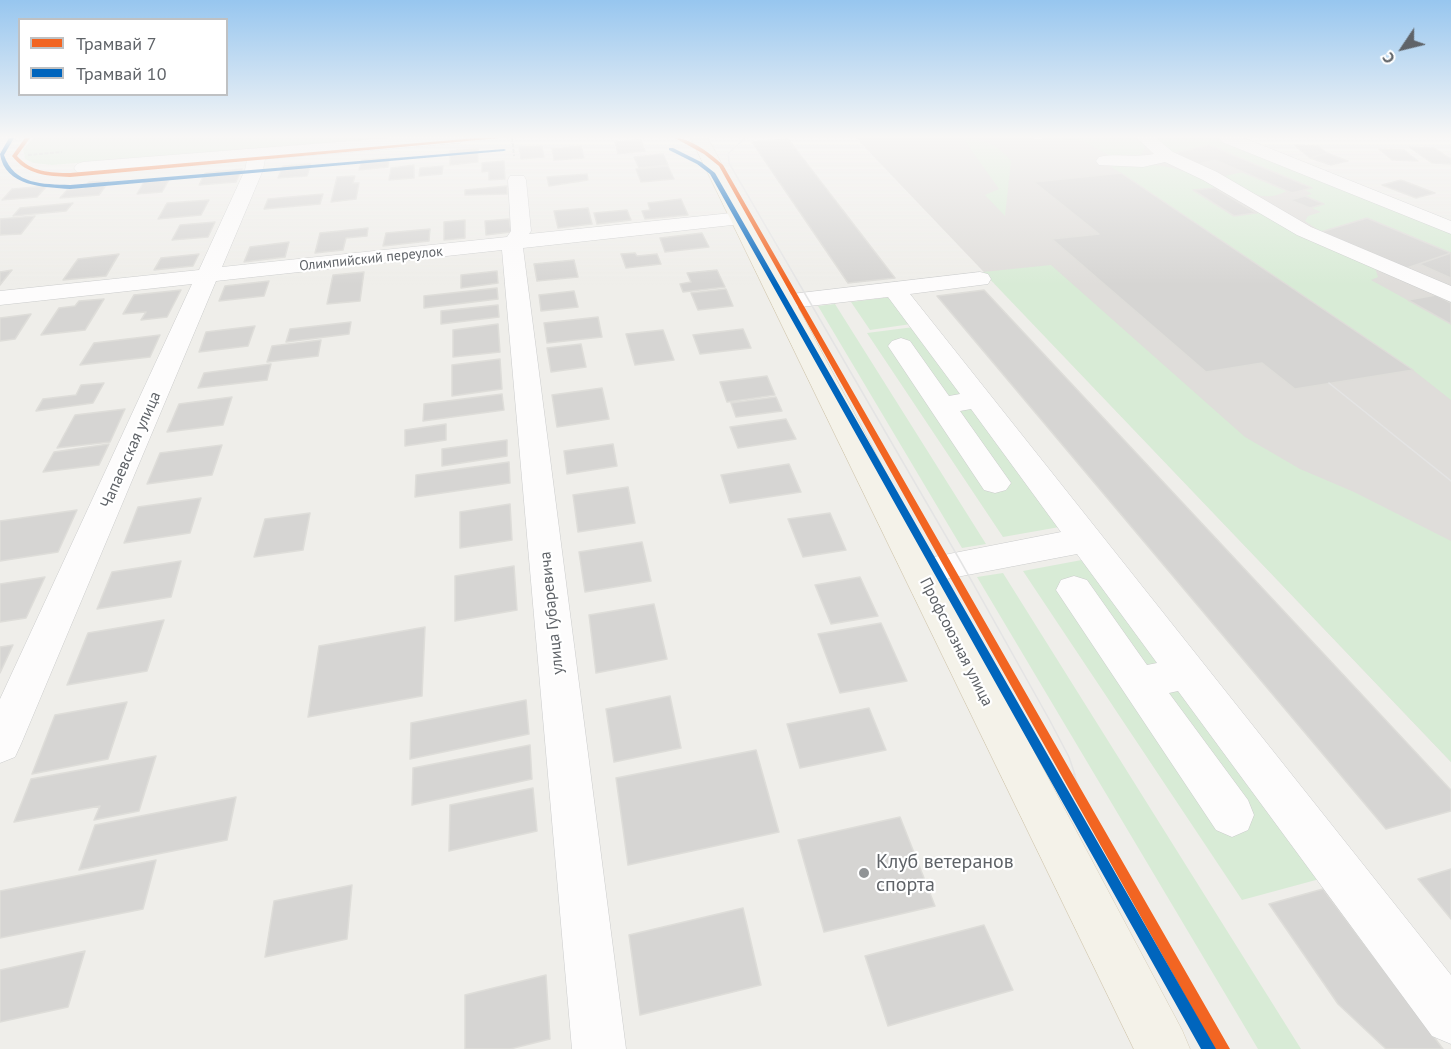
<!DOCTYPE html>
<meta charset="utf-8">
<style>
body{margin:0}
#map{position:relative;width:1451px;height:1049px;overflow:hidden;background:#efeeea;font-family:"PT Sans",sans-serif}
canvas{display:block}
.legend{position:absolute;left:18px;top:18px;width:210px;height:78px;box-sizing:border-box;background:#fff;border:2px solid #bfc1c3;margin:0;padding:8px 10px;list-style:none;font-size:18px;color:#5f6368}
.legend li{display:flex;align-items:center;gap:12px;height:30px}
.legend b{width:30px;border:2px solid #bfc1c3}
.north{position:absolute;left:1373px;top:18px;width:60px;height:60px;-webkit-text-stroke:4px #fff;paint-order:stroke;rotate:235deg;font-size:16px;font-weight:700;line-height:24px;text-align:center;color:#5f6368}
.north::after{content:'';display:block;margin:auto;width:21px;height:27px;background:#5f6368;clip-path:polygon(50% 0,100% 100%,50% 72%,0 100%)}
</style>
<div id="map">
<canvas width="1451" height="1049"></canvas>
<ul class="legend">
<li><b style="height:8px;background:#f26522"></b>Трамвай 7</li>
<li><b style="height:8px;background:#0065bd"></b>Трамвай 10</li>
</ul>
<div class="north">С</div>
</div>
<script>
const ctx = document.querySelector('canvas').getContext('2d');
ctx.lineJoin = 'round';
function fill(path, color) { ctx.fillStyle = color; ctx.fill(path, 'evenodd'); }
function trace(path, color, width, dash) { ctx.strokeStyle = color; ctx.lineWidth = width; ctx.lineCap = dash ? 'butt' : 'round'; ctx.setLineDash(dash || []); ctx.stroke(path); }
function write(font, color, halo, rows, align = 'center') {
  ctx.font = font + ' "PT Sans",sans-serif'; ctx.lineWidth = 4.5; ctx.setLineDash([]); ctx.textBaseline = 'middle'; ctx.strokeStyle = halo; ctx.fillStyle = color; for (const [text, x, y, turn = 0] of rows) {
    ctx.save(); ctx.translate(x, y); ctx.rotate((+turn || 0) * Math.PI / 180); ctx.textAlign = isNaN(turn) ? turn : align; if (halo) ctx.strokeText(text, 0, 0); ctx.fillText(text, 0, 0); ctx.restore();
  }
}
fill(new Path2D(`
 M856 138H1024L1218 143 1451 241V762Z`), '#dfddda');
fill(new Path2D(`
 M34 138H391L52 165 33 163 25 159 23 149Z
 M963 138C982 138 999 145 1011 161L1005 216 985 195 999 189Z
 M1024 138H1140L1145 148 1141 155 1118 160 1081 140Z
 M1149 138H1220L1451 233V253L1367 218 1321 232 1305 221 1308 216 1321 212 1312 208 1324 204 1305 196 1312 194 1305 190 1311 188 1210 145 1175 153Z
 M1112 163C1159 165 1175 163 1218 187L1195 190 1234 216 1261 213 1375 268 1378 277 1371 280 1451 324V400L1413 370 1110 166Z
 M1243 172 1287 191C1262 204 1243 190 1221 177Z
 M1051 265 1245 437 1300 469 1354 492 1451 541V762L983 272Z
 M891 297 911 324 870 330 851 302Z
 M835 304 986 544 962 548 818 306Z
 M914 327 968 397 953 410 975 406 1065 526 1003 537 867 333Z
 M1087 559 1168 667 1156 692 1184 686 1327 877 1242 900 1023 571Z
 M1003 573 1301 1049H1258L977 577Z`), '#d8ebd6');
const building = new Path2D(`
 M788 139 895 278 848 283 752 142Z
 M641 140 645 151 618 154 615 142Z
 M1209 145 1312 188 1292 193 1215 160 1199 164 1175 153Z
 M1294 145 1318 146 1327 153 1310 158Z
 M542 146 544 157 521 159 519 147Z
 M581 146 584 158 554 160 552 149Z
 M1409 147 1434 148 1451 159V164L1432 163Z
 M478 149V162L450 165V151Z
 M1379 149 1404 150 1418 161 1392 160Z
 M1327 153 1348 161 1331 165 1310 158Z
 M663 154 668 165 639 168 634 157Z
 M389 158 388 167 359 170 362 160Z
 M504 161 505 179 489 180V171L482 172V163Z
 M311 164 307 176 278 178 283 166Z
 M414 165V178L389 180 391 168Z
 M443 166 442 174 419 176 420 168Z
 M668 166 674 179 641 182 636 169Z
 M242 169 236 182 199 185 205 173Z
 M1121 173 1252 261 1413 370 1295 389 1262 363 1206 372 1052 239 1099 234 1034 182Z
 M587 174 588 180 549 186 547 177Z
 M355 176 353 183H359L356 199 331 202 337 177Z
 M170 178 162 192 137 194 145 180Z
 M1401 180 1435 193 1416 198 1382 185Z
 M109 181 99 195 60 198 67 190 84 188 89 182Z
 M47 186 37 197 2 200 12 189Z
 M507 186V194L465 195V190Z
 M1215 188 1256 213 1234 216 1193 190Z
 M323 194 320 204 264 209 268 199Z
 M1305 196 1324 204 1310 208 1290 200Z
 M681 199 688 215 645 219 642 211 650 210 648 203Z
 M209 200 201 215 158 219 167 203Z
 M73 203 66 211 13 216 20 208Z
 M588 208 592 224 558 228 554 211Z
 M627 210 631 220 597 224 594 213Z
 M35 216 21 234 0 235V219Z
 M1367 218 1451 253 1404 269 1321 232Z
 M509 219 511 232 486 235 485 221Z
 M465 220V238L444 240V222Z
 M215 222 208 237 172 240 180 225Z
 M368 228 367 236 346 238 343 250 315 253 320 233Z
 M430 229 429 241 383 246 386 233Z
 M702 233 709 247 665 252 660 238Z
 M289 242 285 257 244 262 250 247Z
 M635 253 637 256 657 254 661 264 626 268 621 254Z
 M1451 253V278L1419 264Z
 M119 254 106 276 63 280 78 259Z
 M199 254 193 266 154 270 161 258Z
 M574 260 578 277 537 281 534 264Z
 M12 270 0 285V272Z
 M717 270 725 287 683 292 680 284 691 282 687 273Z
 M497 271 498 283 461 288V275Z
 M364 272 360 301 327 304 333 275Z
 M269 281 264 296 219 301 225 286Z
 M497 288 498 299 424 308V296Z
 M726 289 733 306 698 310 691 293Z
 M181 290 167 317 141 320 146 312 123 314 134 295Z
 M984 290 1451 790V811L1386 829 937 296Z
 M574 291 578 307 541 311 539 295Z
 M1436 295 1451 303V324L1408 300Z
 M104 299 85 330 41 335 59 308 75 306 79 301Z
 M498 305 499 317 441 324V311Z
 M31 314 15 339 0 341V318Z
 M598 317 602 337 547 343 544 323Z
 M351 322 349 334 286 342 290 329Z
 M498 324 500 352 453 357V330Z
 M255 326 248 346 199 352 206 332Z
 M743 329 751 348 700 354 693 335Z
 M663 330 674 360 635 365 626 334Z
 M160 335 150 357 80 365 94 343Z
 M321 340 318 356 267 362 272 346Z
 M581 344 586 367 551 372 547 348Z
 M500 359 502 389 452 396V365Z
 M271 364 267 380 198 388 204 373Z
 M767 376 775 395 727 402 720 382Z
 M104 383 93 403 36 411 43 399 76 395 81 385Z
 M602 388 609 419 557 427 552 395Z
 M502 394 504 410 423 421 424 404Z
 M232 397 223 425 167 432 179 404Z
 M776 397 782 411 736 417 731 403Z
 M125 409 110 442 57 448 75 415Z
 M786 419 796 439 738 448 730 427Z
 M446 424V440L405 446V430Z
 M507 440V456L442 466V449Z
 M109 444 99 465 43 472 54 452Z
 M613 444 617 466 567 474 564 451Z
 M222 445 212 475 147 484 160 453Z
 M509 462 510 483 415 497 416 475Z
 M789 464 801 492 730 503 721 475Z
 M628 487 635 523 578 532 573 495Z
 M201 498 190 533 124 543 138 507Z
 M510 504 512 540 460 548V512Z
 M77 510 58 552 0 561V521Z
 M310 513 303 550 254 557 265 519Z
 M830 513 846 550 803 557 788 519Z
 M642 542 651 581 585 592 579 552Z
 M181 561 171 597 97 609 112 572Z
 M514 566 517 610 455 621V576Z
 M45 577 26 618 0 622V584Z
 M860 577 878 616 831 624 815 585Z
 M654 604 667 659 596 673 589 615Z
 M164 620 147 671 67 685 88 633Z
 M881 623 907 681 840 693 818 634Z
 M425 627 422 696 308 717 319 646Z
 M13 645 0 673V647Z
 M670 696 681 748 614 762 606 709Z
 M526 700 529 734 410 759 411 723Z
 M127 702 108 759 32 774 55 715Z
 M869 708 886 750 800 768 787 724Z
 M530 745 532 779 412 805 413 768Z
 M756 750 779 832 628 865 616 778Z
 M156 756 139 811 94 820 100 806 14 822 31 779Z
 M533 788 537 831 449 851 450 805Z
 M236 797 227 840 79 870 95 825Z
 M900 817 935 906 824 932 798 840Z
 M156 860 143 909 0 938V891Z
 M1451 869V919L1418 879Z
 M352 885 347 939 265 957 274 901Z
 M1323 889 1443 1049H1386L1338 1004 1269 904Z
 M743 908 761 985 640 1015 629 935Z
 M984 925 1013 990 888 1026 865 956Z
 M85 951 68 1007 0 1022V970Z
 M546 975 550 1039 510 1049H465V995Z`);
fill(building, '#d6d5d3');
trace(building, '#deddd9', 1.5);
const minor = new Path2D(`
 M0 138H16L6 150 0 151Z
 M388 138H467L459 143 265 159 263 170 222 267 507 237 511 231 508 180 510 176H524L526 180 531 231 529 234 741 212 748 214 751 218 748 222 741 224 523 248 626 1049H572L502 250 216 281 21 744 15 757 0 763V699L192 284 0 305V291L199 270 245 170 247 160 83 174 77 172 74 168 77 164 83 162Z
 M1137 138H1156L1173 152 1217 172 1311 227 1451 286V302L1297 235 1203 180 1165 162 1143 167 1099 165 1096 161 1099 157C1117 153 1135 158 1154 154Z
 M1220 138H1244L1451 221V234L1222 142Z
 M980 272 988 274 991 279 988 284 910 294 1451 975V1044L1432 1036 1178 691 1169 693 1248 800 1254 815 1248 830 1232 837 1216 830 1056 590 1061 580 1074 576 1087 580 1147 665 1157 663 1077 554 920 584 908 580 903 571 908 562 1061 532 971 409 960 411 1011 483 1006 490 995 493 984 490 888 346 892 341 901 338 910 341 949 396 960 394 888 297 783 309 775 307 771 302 775 297 783 295Z`);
const major = new Path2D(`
 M691 138H708L1182 1030 1190 1049H1134Z`);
trace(minor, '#cbcccc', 1);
trace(major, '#d7ceb8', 1);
trace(new Path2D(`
 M512 138 514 156
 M28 155 62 152`), '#cacfcc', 2, [4, 1.5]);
fill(minor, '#fdfcfc');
fill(major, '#f4f2e9');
trace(new Path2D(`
 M745 138 728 154 729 163 961 562 1049 719 1069 757 1075 775
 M1329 383 1451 481`), '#e4e4e4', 1.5);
trace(new Path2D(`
 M1074 774 1081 795`), '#e4e4e4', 2);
fill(new Path2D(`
 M25 138H30L17 156C31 172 50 173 70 173L476 138H500L70 177C47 176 27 175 12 156Z
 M675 138C691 138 712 155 723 165L1230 1049H1215L719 166 704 154Z`), '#f26522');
fill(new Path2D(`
 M9 138H14L4 155C14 185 43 184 70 185L504 149 506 150 504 151 70 189C44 187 5 187 0 154Z
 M669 148H673L701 162 715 173 1216 1049H1201L710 174 697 164 669 150Z`), '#0065bd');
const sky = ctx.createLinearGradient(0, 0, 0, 285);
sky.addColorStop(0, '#97c6ef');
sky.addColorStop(0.48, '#f8f7f6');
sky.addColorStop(1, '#f8f7f600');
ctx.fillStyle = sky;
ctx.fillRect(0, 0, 1451, 285);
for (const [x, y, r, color] of [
 [864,873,6,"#919496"]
]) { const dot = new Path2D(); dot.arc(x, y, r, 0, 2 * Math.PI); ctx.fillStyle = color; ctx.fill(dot); trace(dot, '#fff', 2); }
write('14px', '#5f6368', '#fff', [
 ["Олимпийский переулок",371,259,-6]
]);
write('16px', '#5f6368', '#fff', [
 ["Чапаевская улица",131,450,-66],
 ["улица Губаревича",552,613,-96],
 ["Профсоюзная улица",956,642,63]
]);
write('20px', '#5f6368', '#fff', [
 ["Клуб ветеранов",876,862],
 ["спорта",876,885]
], 'left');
</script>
